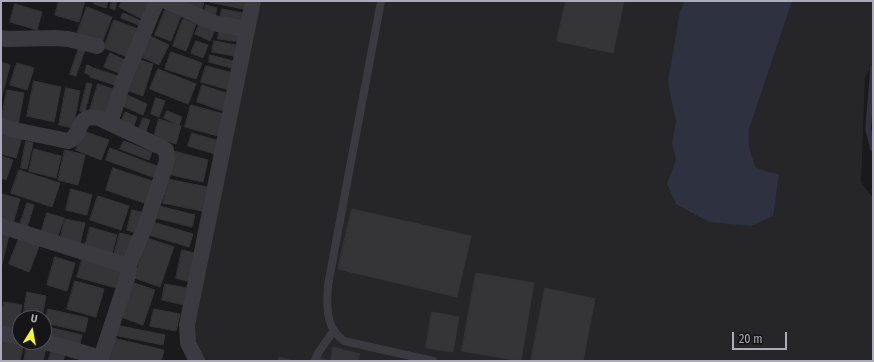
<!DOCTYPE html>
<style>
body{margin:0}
#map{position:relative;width:874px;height:362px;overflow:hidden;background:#1a191b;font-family:"Fira Sans Condensed",sans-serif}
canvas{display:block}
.frame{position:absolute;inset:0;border:2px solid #acabbb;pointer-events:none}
.north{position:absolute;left:12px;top:310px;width:40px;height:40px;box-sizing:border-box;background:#151416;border:1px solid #515058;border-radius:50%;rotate:11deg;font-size:11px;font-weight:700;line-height:16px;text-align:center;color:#acabbb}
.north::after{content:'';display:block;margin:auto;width:14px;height:18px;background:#f2f933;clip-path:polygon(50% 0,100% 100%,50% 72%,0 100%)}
.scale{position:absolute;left:732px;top:332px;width:55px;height:18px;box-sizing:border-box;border:2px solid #acabbb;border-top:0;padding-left:5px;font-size:12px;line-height:14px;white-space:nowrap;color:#acabbb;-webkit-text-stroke:3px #151416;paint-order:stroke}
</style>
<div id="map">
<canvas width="874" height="362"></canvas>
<div class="frame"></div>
<div class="north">U</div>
<div class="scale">20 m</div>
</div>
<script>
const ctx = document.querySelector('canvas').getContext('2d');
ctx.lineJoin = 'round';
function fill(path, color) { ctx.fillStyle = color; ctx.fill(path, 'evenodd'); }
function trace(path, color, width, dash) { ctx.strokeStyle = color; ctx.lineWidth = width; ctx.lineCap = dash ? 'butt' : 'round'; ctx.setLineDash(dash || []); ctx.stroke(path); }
fill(new Path2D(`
 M260 1H873V62L865 78 861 182 873 198V361H202L191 324Z`), '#262528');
fill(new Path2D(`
 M685 1H792L749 129V147L755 167 768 172 779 174 773 216 751 226 709 222 676 204 667 184 676 160 672 143 676 122 668 82 680 11Z`), '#2e3140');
trace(new Path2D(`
 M873 68 868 129 873 149`), '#2e3140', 5.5);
const building = new Path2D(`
 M59 1H85L79 22 55 15Z
 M95 1H108L106 8 94 4Z
 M112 1H117L115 10 110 8Z
 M122 1H146L150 3 142 19 119 7Z
 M173 1H198L204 3 201 12Z
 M209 1H245L243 9 209 2Z
 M566 1H624L613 53 557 41Z
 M15 4 42 12 37 30 10 22Z
 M206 5 217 8 214 21 203 18Z
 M87 7 112 17 101 45 76 36Z
 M222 9 243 13 240 27 219 22Z
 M165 10 181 16 171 41 155 35Z
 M123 13 146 23 144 27 121 18Z
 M183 19 196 24 186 51 173 46Z
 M114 20 141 30 131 58 104 48Z
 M200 23 215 30 210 41 195 34Z
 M219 30 242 33 241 42 218 39Z
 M150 36 169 45 159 65 140 56Z
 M196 41 208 45 203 58 191 53Z
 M214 41 236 45 234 56 212 52Z
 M80 45 86 47 76 76 70 74Z
 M171 52 202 63 196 79 165 69Z
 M110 53 129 62 124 75 104 67Z
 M210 55 237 62 235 69 209 62Z
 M140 60 153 64 143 96 129 91Z
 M1 62 10 65 1 100Z
 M17 63 34 68 27 90 10 85Z
 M87 65 92 67 90 75 85 73Z
 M206 66 233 73 229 90 201 82Z
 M93 68 124 78 121 87 90 77Z
 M158 69 196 84 188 104 150 89Z
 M34 81 61 87 54 122 27 116Z
 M87 83 92 84 85 112 80 111Z
 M98 84 119 91 110 120 89 113Z
 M202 85 229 94 223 111 197 102Z
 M66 88 80 91 73 128 59 125Z
 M7 90 24 93 18 125 1 122Z
 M125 94 147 104 143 115 120 105Z
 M156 98 165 101 159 117 151 114Z
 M191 105 224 114 218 136 185 127Z
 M167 111 182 117 179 125 164 118Z
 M125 112 137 117 132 131 120 126Z
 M143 118 150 120 145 134 138 132Z
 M159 119 181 126 176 144 154 137Z
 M83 131 109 140 101 160 76 150Z
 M192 133 219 141 215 154 188 146Z
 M1 134 22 137 16 158 1 154Z
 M26 141 33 143 27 169 21 168Z
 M124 141 152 152 149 160 120 149Z
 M110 148 162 168 158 179 106 160Z
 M34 149 61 156 56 178 29 171Z
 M65 150 85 155 78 185 58 180Z
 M173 151 208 160 203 182 167 174Z
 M1 156 13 160 6 180 1 178Z
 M113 168 155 182 147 204 106 190Z
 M19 170 60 183 52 207 11 193Z
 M168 179 207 187 202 211 163 203Z
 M71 189 92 195 87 215 66 210Z
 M2 194 20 199 13 224 1 220V199Z
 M98 196 129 206 121 230 90 220Z
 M27 203 34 205 26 231 19 228Z
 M159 206 195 215 192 227 156 218Z
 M352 209 471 236 457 297 338 269Z
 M132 210 146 213 140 234 127 230Z
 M47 213 64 218 56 242 40 237Z
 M65 219 85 223 80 244 60 240Z
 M153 222 193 234 189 247 149 235Z
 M90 227 117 235 111 258 84 250Z
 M1 233 9 235 1 268Z
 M120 233 137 237 131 260 114 255Z
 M20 236 40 244 29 272 9 264Z
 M147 238 174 247 160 287 134 278Z
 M182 250 198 254 191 282 176 278Z
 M83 256 129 268 123 290 77 277Z
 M55 257 75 263 67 291 47 285Z
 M476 273 534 283 521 361 462 351Z
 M75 281 104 289 96 317 67 309Z
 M131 282 155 290 143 325 118 316Z
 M165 284 187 288 184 305 162 300Z
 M545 288 595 299 583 361H531Z
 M27 292 46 296 42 318H23Z
 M4 302 22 305 17 329 1 326V319Z
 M48 309 88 318 85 332 45 323Z
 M154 309 180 314 176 331 150 326Z
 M432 312 459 317 453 352 426 348Z
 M116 325 165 335 163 345 114 335Z
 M48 327 82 335 79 348 45 340Z
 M109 337 164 350 161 361H103Z
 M4 338 24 342 20 361H1V349Z
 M27 344 46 348 43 361H24Z
 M333 347 360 354 358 361H316L317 357 330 361Z
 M52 349 65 354 63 361H48Z
 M279 357 293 361H278Z`);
fill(building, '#353437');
trace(building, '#343337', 1);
trace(new Path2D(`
 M381 1 328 285C327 300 326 316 333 329 335 334 341 338 344 341L433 361
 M315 361 318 353 334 330`), '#3b3a40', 8);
trace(new Path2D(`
 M166 1 209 21 218 24 247 29
 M1 38 7 39 55 38 68 39 97 46
 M110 123 124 80 157 1
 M1 126 10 129 68 141C84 136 74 113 99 118L161 147 166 150 167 161 146 224 128 267
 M1 226 125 265 129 269 127 279 100 361
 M1 333 20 337
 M44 342 60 346 101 358
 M197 361 188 343 187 325 253 1`), '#3b3a40', 16);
</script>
